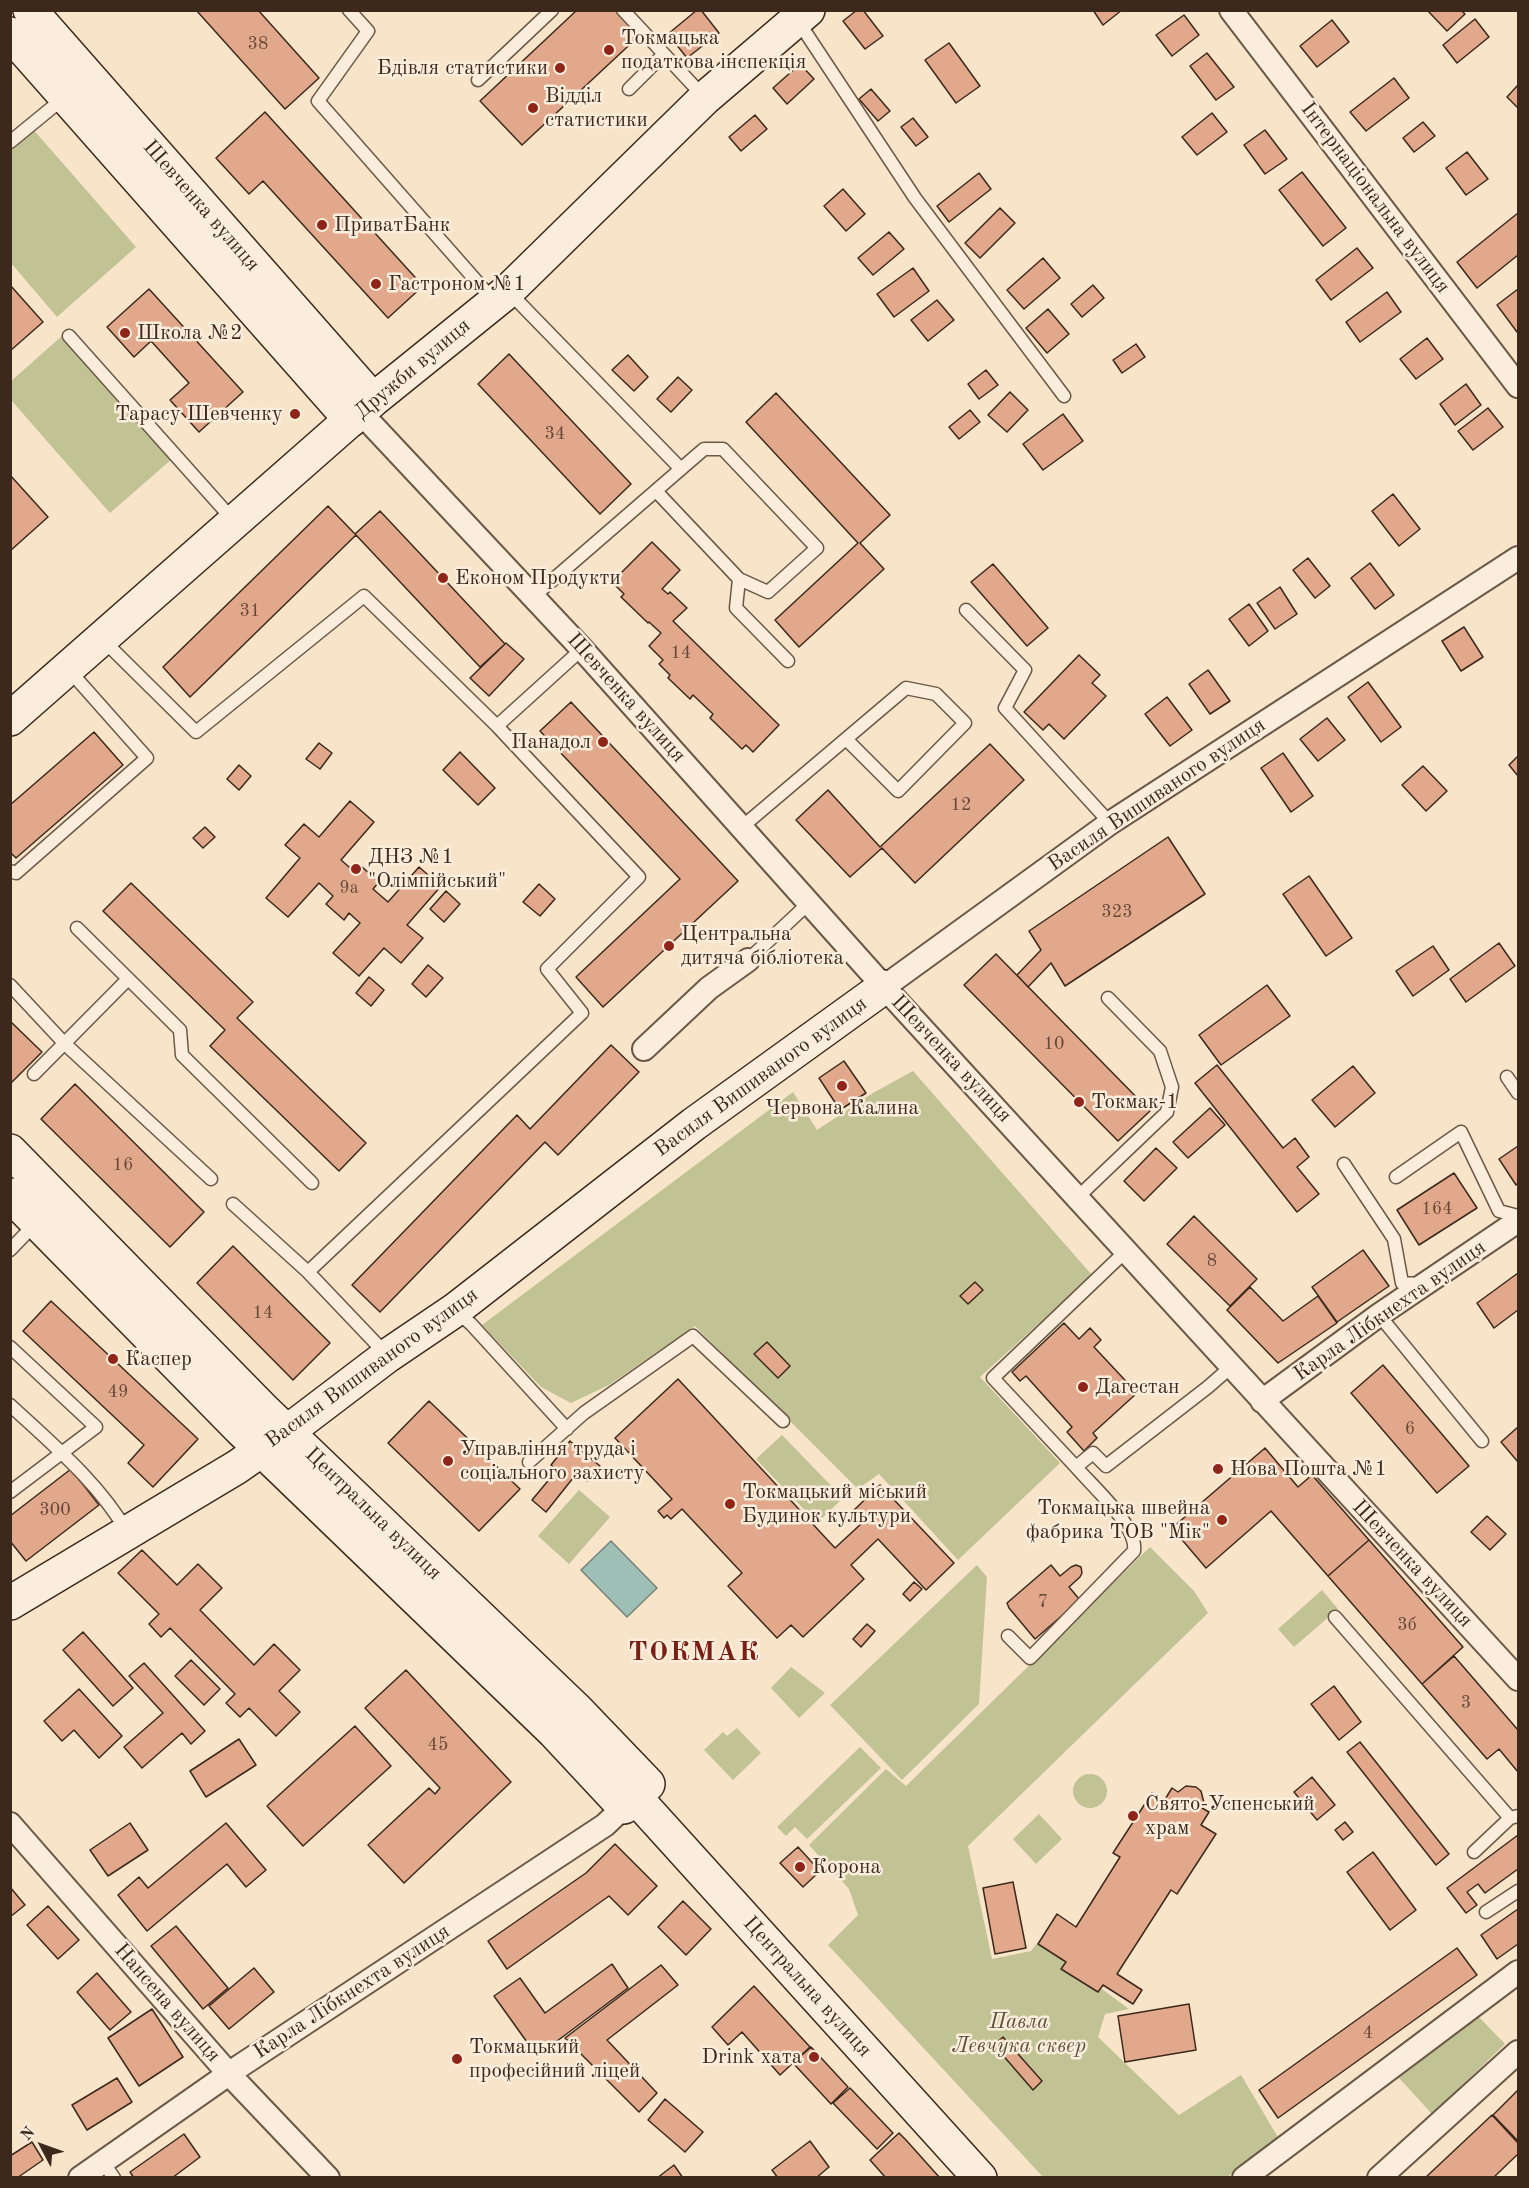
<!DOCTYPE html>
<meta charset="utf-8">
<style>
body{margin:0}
#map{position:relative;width:1529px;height:2188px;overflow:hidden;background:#f7e4c9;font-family:"Old Standard TT",serif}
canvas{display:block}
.frame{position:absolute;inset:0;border:12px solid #3c291c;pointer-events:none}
.north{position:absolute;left:12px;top:2116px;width:60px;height:60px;-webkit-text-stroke:4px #faeddc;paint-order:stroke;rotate:311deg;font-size:16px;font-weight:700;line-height:24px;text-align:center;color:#3c291c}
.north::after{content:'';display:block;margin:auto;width:21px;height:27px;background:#3c291c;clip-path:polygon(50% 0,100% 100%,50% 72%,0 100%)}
</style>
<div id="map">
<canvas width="1529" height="2188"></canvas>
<div class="frame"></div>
<div class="north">N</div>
</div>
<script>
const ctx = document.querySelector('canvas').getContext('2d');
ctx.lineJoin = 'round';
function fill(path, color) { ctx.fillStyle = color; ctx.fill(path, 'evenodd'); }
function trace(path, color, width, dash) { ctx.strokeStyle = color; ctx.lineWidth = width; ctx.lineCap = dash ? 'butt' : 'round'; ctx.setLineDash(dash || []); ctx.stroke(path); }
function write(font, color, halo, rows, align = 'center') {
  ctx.font = font + ' "Old Standard TT",serif'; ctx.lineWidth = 5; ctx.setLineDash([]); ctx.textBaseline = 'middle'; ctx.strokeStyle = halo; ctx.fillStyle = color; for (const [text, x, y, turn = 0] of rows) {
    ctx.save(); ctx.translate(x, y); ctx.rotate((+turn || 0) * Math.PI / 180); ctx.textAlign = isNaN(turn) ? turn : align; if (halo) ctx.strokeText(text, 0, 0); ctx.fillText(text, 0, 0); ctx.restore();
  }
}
fill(new Path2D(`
 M31 127 136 247 57 317 11 263 10 145Z
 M63 335 172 459 110 513 11 400 10 382Z
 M913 1071 1092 1275 980 1377 1060 1463 958 1560 879 1474 858 1489 695 1326 609 1385 571 1403 541 1387 482 1325 793 1092 817 1130 873 1093Z
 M782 1435 843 1498 817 1523 756 1459Z
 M579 1490 610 1517 569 1564 538 1536Z
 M1150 1547 1194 1591 1208 1613 968 1846 992 1959 1031 1951 1038 1942 1129 2009 1105 2014 1098 2037 1179 2115 1241 2075 1279 2139 1227 2177H1043L828 1945 858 1915 849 1889 809 1845 886 1769 906 1786Z
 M977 1565 987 1577 979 1704 902 1780 830 1705Z
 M1322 1590 1338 1609 1294 1647 1278 1629Z
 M791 1667 825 1693 799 1718 771 1688Z
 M737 1728 761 1753 733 1780 704 1750 723 1732 727 1736Z
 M860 1747 881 1768 807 1839 795 1827 786 1836 777 1827Z
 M1073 1791a17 17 0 1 1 34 0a17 17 0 1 1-34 0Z
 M1039 1814 1062 1839 1036 1864 1013 1839Z
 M1478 2016 1505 2044 1432 2114 1399 2078Z`), '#c1c394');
const water = new Path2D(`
 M611 1541 657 1588 627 1617 581 1570Z`);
fill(water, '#9dbfb6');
trace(water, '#768378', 1.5);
const building = new Path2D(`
 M196 10H258L319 78 285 109Z
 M577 10H616L639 36 522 145 480 101Z
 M697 10H701L719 33 687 58 668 34Z
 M857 10H863L883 36 865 49 843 21Z
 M1093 10H1122L1103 25Z
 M1427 10H1461L1465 14 1447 31Z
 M1184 15 1199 35 1172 56 1156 35Z
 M1475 19 1489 37 1457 63 1443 45Z
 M1332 20 1349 42 1317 67 1300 46Z
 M949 43 980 86 956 103 925 60Z
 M1207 53 1234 87 1216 100 1190 66Z
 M800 64 814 79 787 104 773 88Z
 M1394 78 1409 98 1366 131 1350 112Z
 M1518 85V108L1507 97Z
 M871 89 890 111 878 121 859 99Z
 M265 112 423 286 388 318 263 181 249 194 216 158Z
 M1212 113 1227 132 1197 155 1182 137Z
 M755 115 767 129 741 151 729 137Z
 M913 118 928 137 916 146 901 127Z
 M1423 122 1435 136 1414 152 1403 138Z
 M1265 130 1287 159 1265 174 1244 145Z
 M1467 152 1488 179 1466 195 1446 168Z
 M1302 172 1346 228 1323 246 1279 190Z
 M979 173 991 189 949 222 937 206Z
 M843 189 865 214 846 231 824 206Z
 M1000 208 1015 223 980 258 965 243Z
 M1518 213V255L1477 288 1457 262Z
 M889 232 904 249 873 275 858 258Z
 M1357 248 1373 268 1331 300 1316 280Z
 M1043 258 1060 278 1024 309 1007 290Z
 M913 268 929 291 894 317 877 294Z
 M10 285 43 322 10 351Z
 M1093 285 1104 298 1082 317 1071 304Z
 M149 289 243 392 199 432 170 400 189 383 151 341 134 357 107 327Z
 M1518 289V330L1517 332 1497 305Z
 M1387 292 1401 312 1360 342 1346 322Z
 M937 300 954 320 928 341 911 320Z
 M1048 309 1069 334 1047 353 1026 328Z
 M1427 338 1443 359 1416 379 1400 359Z
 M1136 344 1145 357 1122 373 1113 360Z
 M509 354 631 484 600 514 478 384Z
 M628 355 648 377 634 391 612 370Z
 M986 370 998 385 979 399 968 384Z
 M678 377 692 390 671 412 657 399Z
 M1466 384 1481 405 1455 425 1440 404Z
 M1010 392 1028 410 1007 432 988 415Z
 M776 393 890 515 860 543 884 569 799 647 775 620 858 543 746 422Z
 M1488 408 1503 427 1473 450 1458 431Z
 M970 410 980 422 959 439 949 427Z
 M1063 414 1083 441 1043 470 1023 444Z
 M10 475 48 517 10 551Z
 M1393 494 1420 529 1399 546 1372 511Z
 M328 506 355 534 380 511 505 644 480 667 356 535 190 697 163 667Z
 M652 542 680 570 662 589 668 594 670 592 687 608 673 621 779 725 753 752 746 745 742 749 710 718 713 714 693 695 690 699 668 678 670 675 659 664 663 660 649 646 661 633 649 622 648 623 621 597 624 594 612 582Z
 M1308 558 1330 586 1315 598 1293 570Z
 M1370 563 1394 595 1375 609 1351 578Z
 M993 564 1048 628 1027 646 971 582Z
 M1280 587 1297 614 1275 629 1257 603Z
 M1249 604 1268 631 1249 646 1229 619Z
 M1464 627 1483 657 1461 671 1442 641Z
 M506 643 524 659 489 696 470 678Z
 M1079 655 1100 675 1092 683 1106 696 1064 739 1049 724 1043 730 1024 712Z
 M1208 670 1230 701 1210 714 1189 684Z
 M1368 682 1401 727 1381 742 1348 697Z
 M1167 697 1192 730 1170 746 1145 714Z
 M571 702 738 881 603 1007 576 977 680 879 540 731Z
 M1327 718 1345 740 1318 761 1300 739Z
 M94 732 123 765 16 858 10 852V805Z
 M319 743 332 753 320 769 306 759Z
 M990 744 1024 780 915 883 882 848 850 877 796 820 828 790 880 847Z
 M460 752 495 788 478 805 443 770Z
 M1283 753 1313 796 1291 812 1261 768Z
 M1518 756V776L1509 765Z
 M239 765 251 776 239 790 227 779Z
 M1423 766 1447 791 1426 811 1402 785Z
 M350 801 374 822 341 860 356 873 361 866 379 882 373 889 388 902 419 867 441 886 407 925 423 938 401 963 384 948 359 976 333 953 360 923 349 913 344 920 326 904 333 896 319 883 288 917 266 898 300 858 285 845 304 824 319 837Z
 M205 827 215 837 203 848 193 838Z
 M1168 837 1205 894 1065 986 1051 963 1028 987 1017 975 1041 950 1029 931Z
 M1309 876 1352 938 1326 956 1283 894Z
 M131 883 253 1002 237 1018 366 1143 339 1171 210 1046 225 1030 103 911Z
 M539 884 555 899 540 916 523 902Z
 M446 891 460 904 444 922 430 909Z
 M1499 943 1515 966 1466 1002 1450 979Z
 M1433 946 1449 970 1413 996 1396 971Z
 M996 954 1150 1111 1118 1141 964 985Z
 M428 965 443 978 426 997 412 984Z
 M369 977 384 990 371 1006 356 993Z
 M1267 985 1290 1016 1221 1065 1199 1035Z
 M10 1021 42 1052 10 1084Z
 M611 1045 639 1072 558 1155 545 1142 380 1312 352 1285 517 1115 530 1129Z
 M844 1061 866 1093 840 1110 819 1078Z
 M1217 1065 1283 1148 1295 1138 1309 1157 1297 1167 1319 1194 1297 1212 1195 1083Z
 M1353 1066 1375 1093 1335 1127 1312 1100Z
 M75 1084 204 1212 170 1247 41 1119Z
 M1210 1108 1225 1125 1188 1158 1173 1142Z
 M1518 1146V1183L1516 1185 1499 1159Z
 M1156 1148 1177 1168 1144 1201 1124 1181Z
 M1454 1173 1477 1208 1419 1245 1397 1210Z
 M1194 1216 1257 1279 1230 1306 1167 1244Z
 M233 1246 330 1343 293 1380 197 1283Z
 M1363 1250 1389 1286 1337 1322 1312 1287Z
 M1518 1273V1310L1494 1328 1477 1303Z
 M975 1282 983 1290 968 1304 960 1296Z
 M1250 1287 1283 1321 1318 1296 1337 1323 1278 1363 1227 1310Z
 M51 1301 198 1439 153 1487 128 1463 144 1445 23 1331Z
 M1064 1323 1079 1339 1090 1328 1101 1340 1094 1347 1137 1393 1093 1433 1097 1438 1084 1451 1067 1432 1072 1427 1026 1376 1020 1381 1012 1372Z
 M767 1342 790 1366 778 1378 754 1354Z
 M1383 1365 1469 1466 1437 1493 1351 1393Z
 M678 1379 835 1548 862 1523 852 1512 880 1485 954 1563 926 1590 878 1539 851 1565 864 1579 803 1637 791 1625 777 1638 728 1586 742 1573 682 1509 671 1519 667 1515 664 1518 658 1511 672 1499 615 1438Z
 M429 1401 520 1489 479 1531 388 1443Z
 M1518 1427V1462L1501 1442Z
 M570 1441 600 1466 587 1481 577 1473 546 1512 532 1500 557 1470 551 1465Z
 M1265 1448 1298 1487 1312 1475 1369 1540 1328 1576 1271 1511 1206 1568 1172 1528Z
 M71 1469 99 1505 26 1561 10 1541V1516Z
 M1487 1516 1506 1534 1490 1550 1471 1532Z
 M1369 1540 1463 1647 1422 1684 1328 1576Z
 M142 1550 177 1585 198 1564 222 1588 200 1610 254 1665 274 1644 300 1670 279 1691 300 1712 276 1736 249 1708 240 1717 226 1703 235 1694 170 1628 161 1637 149 1624 159 1614 118 1573Z
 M1051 1565 1060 1576 1071 1567 1076 1565 1081 1567 1082 1573 1080 1577 1069 1587 1080 1600 1035 1639 1009 1608 1007 1603Z
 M914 1582 922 1589 910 1601 903 1594Z
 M867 1624 875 1631 861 1647 853 1639Z
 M83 1632 133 1688 113 1706 63 1650Z
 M1454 1656 1518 1730V1772L1499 1749 1487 1759 1422 1684Z
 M191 1660 220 1689 204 1705 175 1676Z
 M144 1663 205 1731 191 1744 182 1733 142 1768 124 1747 163 1713 129 1676Z
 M406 1670 511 1782 404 1883 368 1845 429 1788 435 1794 440 1788 365 1708Z
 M1334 1686 1361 1722 1339 1740 1311 1704Z
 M79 1689 122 1736 99 1758 74 1730 62 1741 44 1721Z
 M355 1726 391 1766 303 1846 267 1806Z
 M239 1739 256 1765 206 1797 190 1771Z
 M1360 1742 1449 1854 1436 1865 1347 1752Z
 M1312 1777 1335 1805 1317 1820 1294 1792Z
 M1186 1786 1196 1787 1201 1791 1204 1803 1202 1808 1209 1812 1201 1825 1216 1834 1177 1894 1171 1890 1117 1974 1142 1990 1133 2004 1103 1985 1098 1992 1061 1969 1066 1962 1038 1944 1057 1914 1076 1927 1120 1857 1113 1853 1152 1793 1164 1801 1172 1788 1178 1792Z
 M1345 1822 1353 1832 1343 1840 1335 1830Z
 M130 1823 148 1850 108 1876 90 1850Z
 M226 1823 266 1870 246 1887 227 1864 147 1931 118 1895 139 1877 148 1888Z
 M1518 1835V1869L1485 1893 1478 1884 1467 1892 1477 1905 1466 1913 1447 1888Z
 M615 1844 657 1886 628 1915 609 1896 507 1969 488 1941 586 1873Z
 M798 1847 820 1871 803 1887 780 1863Z
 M1373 1852 1416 1910 1390 1930 1347 1872Z
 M1013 1882 1026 1948 995 1954 983 1888Z
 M10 1887 25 1905 10 1917Z
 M683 1901 711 1929 686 1955 658 1927Z
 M48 1906 79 1940 58 1959 27 1925Z
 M1518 1909V1944L1497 1959 1481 1935Z
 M176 1926 228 1988 203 2009 151 1946Z
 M1457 1948 1477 1975 1278 2118 1259 2090Z
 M612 1964 628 1988 537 2056 494 1996 520 1978 545 2013Z
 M661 1965 678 1985 607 2040 657 2093 639 2112 565 2038Z
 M254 1968 274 1992 229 2029 209 2006Z
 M97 1973 131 2012 110 2030 77 1992Z
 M754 1986 810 2047 780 2075 742 2032 728 2045 712 2027Z
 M1189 2004 1196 2050 1125 2062 1118 2016Z
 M152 2009 183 2057 139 2086 108 2038Z
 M1003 2037 1042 2081 1033 2090 994 2045Z
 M811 2047 848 2087 831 2104 793 2063Z
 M117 2078 132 2102 87 2130 72 2105Z
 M850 2088 893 2133 877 2149 833 2103Z
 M1518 2090V2141L1493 2115Z
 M665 2099 703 2132 685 2152 648 2120Z
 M1492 2115 1518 2143V2154L1493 2178H1425Z
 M899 2133 906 2140 940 2178H886L870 2160Z
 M184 2134 200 2157 172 2178H134L130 2172Z
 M810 2141 829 2167 816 2178H778L772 2170Z
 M32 2142 43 2160 17 2178H10V2156Z
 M674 2165 683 2178H657Z`);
fill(building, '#e2a88c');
trace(building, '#3c291c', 1.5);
const lane = new Path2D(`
 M349 10 368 31 318 101 494 301
 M623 10 704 97
 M798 21 915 198 1064 396
 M478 80 552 10
 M629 89 664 54
 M10 142 65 97
 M508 291 681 469
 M69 336 234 521
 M739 579 736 608 788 661
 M533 597 704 449H723L817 548 768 592 739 579 656 491
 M966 610 1025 670 1005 708 1110 823
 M102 639 196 732 364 596 497 726 639 877 547 969 582 1013 308 1272
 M497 726 582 649
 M742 827 906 688 936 694 965 723 898 791 846 739
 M10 871 16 873 147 758 68 669
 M77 928 180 1030 182 1055 312 1183
 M748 960 810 902
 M10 985 65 1044 211 1179
 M34 1074 128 979
 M1507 1077 1518 1093
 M1344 1164 1394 1239 1402 1283 1420 1284
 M1396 1177 1461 1132 1499 1211 1518 1216
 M1078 1197 1167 1112 1172 1087 1160 1051 1108 998
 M233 1204 308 1272 387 1355
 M10 1250 36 1223
 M456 1311 471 1324 567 1429
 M1379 1315 1482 1441
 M10 1347 96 1427 10 1492
 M10 1405C51 1443 100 1484 127 1532
 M529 1462 584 1413 693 1336 783 1421
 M1076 1467 993 1378 1127 1250
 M1335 1617 1510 1818 1518 1816
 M1008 1636 1030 1658 1134 1551C1138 1526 1092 1486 1076 1467L1093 1453 1106 1466 1208 1387 1232 1366
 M1474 1852 1510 1818
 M1486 1912 1518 1891
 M103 2162 114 2178`);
const street = new Path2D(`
 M1231 10 1518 386
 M360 412 582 649 884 987 1518 1679
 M884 987 1110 823 1518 558
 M644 1049 709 988 748 960
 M1262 1401 1379 1315 1518 1221
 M10 1824 229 2074 328 2178
 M80 2178 240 2066 605 1825 624 1807
 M1244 2178 1518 1972
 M1379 2178 1518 2052`);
const secondary = new Path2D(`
 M30 10 373 400
 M10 34 351 420
 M10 719 373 400 508 291 705 98 808 10
 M10 1151 265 1411 577 1710 648 1784 624 1807 554 1732 240 1429 10 1195
 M10 1603 237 1467 287 1432 387 1356 455 1310 694 1124 884 987
 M635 1797 980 2178`);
trace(lane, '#6b5847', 15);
trace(street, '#6b5847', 26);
trace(secondary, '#3c291c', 36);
trace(lane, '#faeddc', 12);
trace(street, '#faeddc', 22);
trace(secondary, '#faeddc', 33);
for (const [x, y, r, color] of [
 [609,50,6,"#8f2418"],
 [560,68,6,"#8f2418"],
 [533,108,6,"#8f2418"],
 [322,225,6,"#8f2418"],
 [376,284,6,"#8f2418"],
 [125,333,6,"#8f2418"],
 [295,414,6,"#8f2418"],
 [443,578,6,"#8f2418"],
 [603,742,6,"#8f2418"],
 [356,869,6,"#8f2418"],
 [669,946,6,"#8f2418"],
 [842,1086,6,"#8f2418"],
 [1079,1102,6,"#8f2418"],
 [113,1359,6,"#8f2418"],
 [1083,1387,6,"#8f2418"],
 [448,1461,6,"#8f2418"],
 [1218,1469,6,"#8f2418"],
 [730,1504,6,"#8f2418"],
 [1222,1520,6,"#8f2418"],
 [1133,1816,6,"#8f2418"],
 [800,1867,6,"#8f2418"],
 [814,2057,6,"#8f2418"],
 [457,2059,6,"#8f2418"]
]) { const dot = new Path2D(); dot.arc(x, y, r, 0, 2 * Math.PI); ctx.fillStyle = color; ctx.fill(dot); trace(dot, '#faeddc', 2); }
write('18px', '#664938', null, [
 ["38",258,44],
 ["34",555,434],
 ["31",250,611],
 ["14",681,653],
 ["12",961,805],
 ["9а",349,888],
 ["323",1117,912],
 ["10",1054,1044],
 ["16",123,1165],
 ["164",1437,1209],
 ["8",1212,1261],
 ["14",263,1313],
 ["49",118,1392],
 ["6",1410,1429],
 ["300",55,1510],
 ["7",1043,1602],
 ["3б",1407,1625],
 ["3",1466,1703],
 ["45",438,1745],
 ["4",1368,2033]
]);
write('21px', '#3c291c', '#faeddc', [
 ["Токмацька",621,38],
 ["податкова інспекція",621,62],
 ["Бдівля статистики",548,68,"right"],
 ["Відділ",545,96],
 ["статистики",545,120],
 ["ПриватБанк",334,225],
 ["Гастроном №1",388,284],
 ["Школа №2",137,333],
 ["Тарасу Шевченку",283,414,"right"],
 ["Економ Продукти",455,578],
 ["Панадол",591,742,"right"],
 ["ДНЗ №1",368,857],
 ["\"Олімпійський\"",368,881],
 ["Центральна",681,934],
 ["дитяча бібліотека",681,958],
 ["Токмак-1",1091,1102],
 ["Червона Калина",842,1108,"center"],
 ["Каспер",125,1359],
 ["Дагестан",1095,1387],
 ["Управління труда і",460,1449],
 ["соціального захисту",460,1473],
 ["Нова Пошта №1",1230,1469],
 ["Токмацький міський",742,1492],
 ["Будинок культури",742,1516],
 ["Токмацька швейна",1210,1508,"right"],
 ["фабрика ТОВ \"Мік\"",1210,1532,"right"],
 ["Свято-Успенський",1145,1804],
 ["храм",1145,1828],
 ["Корона",812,1867],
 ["Токмацький",469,2047],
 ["професійний ліцей",469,2071],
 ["Drink хата",802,2057,"right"]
], 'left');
write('21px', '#3c291c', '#faeddc', [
 ["Інтернаціональна вулиця",1375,198,53],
 ["Шевченка вулиця",201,206,49],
 ["Дружби вулиця",413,369,-40],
 ["Шевченка вулиця",626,698,48],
 ["Василя Вишиваного вулиця",1157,795,-34],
 ["Шевченка вулиця",951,1059,47],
 ["Василя Вишиваного вулиця",761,1077,-36],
 ["Карла Лібкнехта вулиця",1390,1311,-35],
 ["Василя Вишиваного вулиця",372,1368,-36],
 ["Центральна вулиця",373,1514,44],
 ["Шевченка вулиця",1412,1564,47],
 ["Центральна вулиця",807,1987,48],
 ["Карла Лібкнехта вулиця",352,1992,-33],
 ["Нансена вулиця",167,2003,49]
]);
write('italic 21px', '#5d503a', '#faeddc', [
 ["Павла",1019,2022],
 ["Левчука сквер",1019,2046]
]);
ctx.letterSpacing = '1.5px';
write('bold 27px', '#7a1f14', '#faeddc', [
 ["ТОКМАК",694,1653]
]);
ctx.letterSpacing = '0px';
</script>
